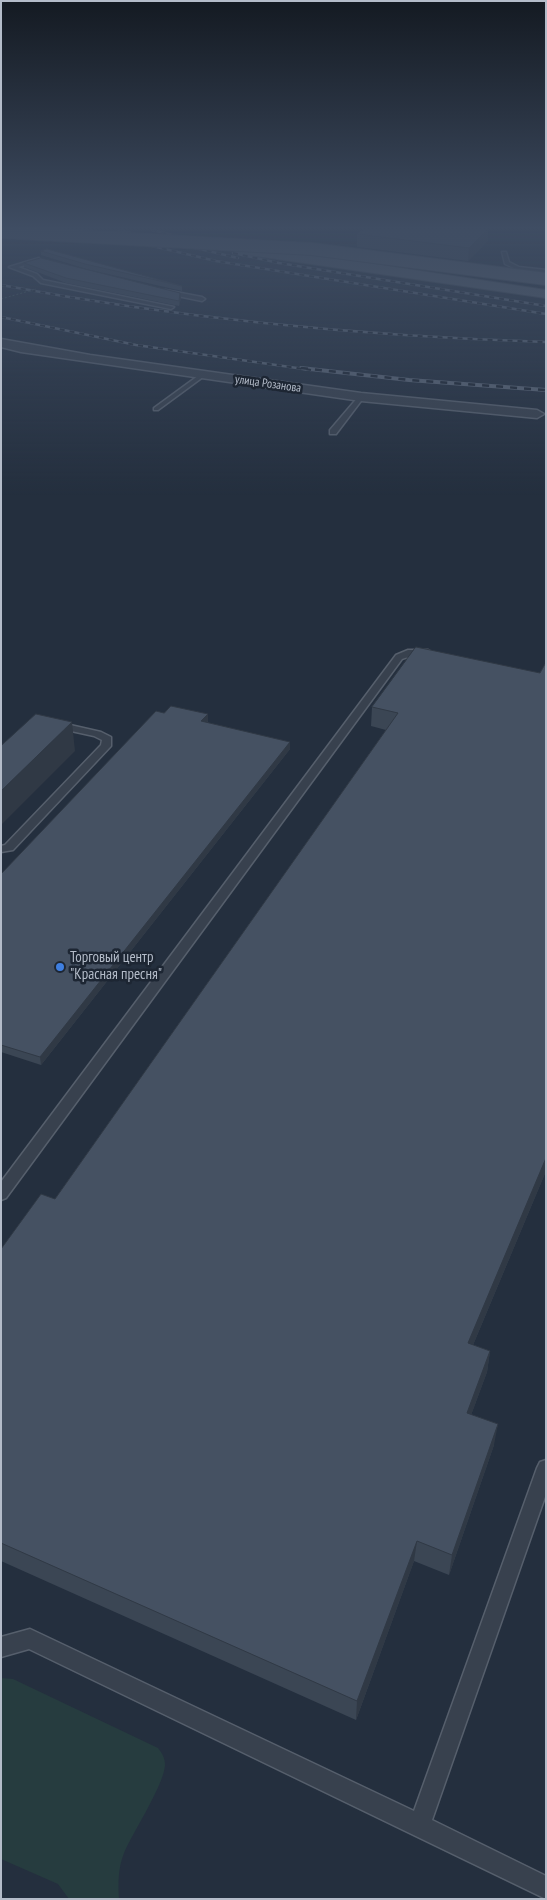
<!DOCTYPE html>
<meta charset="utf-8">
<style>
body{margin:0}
#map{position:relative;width:547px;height:1900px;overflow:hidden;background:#242f3e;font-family:"PT Sans Narrow",sans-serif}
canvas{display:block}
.frame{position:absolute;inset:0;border:2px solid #b4bcc9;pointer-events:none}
</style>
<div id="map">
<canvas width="547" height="1900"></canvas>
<div class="frame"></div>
</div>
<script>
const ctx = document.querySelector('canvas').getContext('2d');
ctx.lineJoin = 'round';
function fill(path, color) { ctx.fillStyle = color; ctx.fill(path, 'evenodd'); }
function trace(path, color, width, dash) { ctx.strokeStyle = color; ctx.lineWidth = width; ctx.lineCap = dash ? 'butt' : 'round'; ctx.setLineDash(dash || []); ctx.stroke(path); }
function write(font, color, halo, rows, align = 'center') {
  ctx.font = font + ' "PT Sans Narrow",sans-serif'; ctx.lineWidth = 5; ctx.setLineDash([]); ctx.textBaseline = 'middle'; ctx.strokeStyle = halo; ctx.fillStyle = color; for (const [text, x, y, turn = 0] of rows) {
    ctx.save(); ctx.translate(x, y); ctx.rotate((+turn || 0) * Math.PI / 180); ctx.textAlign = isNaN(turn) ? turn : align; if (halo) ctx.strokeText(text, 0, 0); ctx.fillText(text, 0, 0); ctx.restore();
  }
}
fill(new Path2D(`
 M1 1678 13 1679 158 1748C162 1753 165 1758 165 1765 164 1785 133 1832 124 1853 118 1869 118 1882 119 1899H69L58 1884 1 1859Z`), '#263c3f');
const service = new Path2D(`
 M502 252H506L509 262 519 267 546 270V274L518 270 505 264Z
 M39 258 41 261 18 267 37 274 43 280 174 307 171 309 41 283 33 276 9 267Z
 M165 290 202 297 205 299 202 301 163 293Z
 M202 373 207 374 158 410H154V408Z
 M359 396 364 397 336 434H330V430Z
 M408 650H428L433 653C425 659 412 655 402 659L6 1198 1 1200V1182L396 655Z
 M57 722 101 732 111 737V746L13 850 1 852V846L5 845 101 745 102 740 94 736 53 727V723Z
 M546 1460V1494L432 1820 546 1876V1899L29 1649 1 1657V1637L30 1629 414 1811 537 1468 540 1462Z`);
const minor = new Path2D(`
 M1 339 90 355 361 393 537 410 544 414 537 418 361 401 21 352 1 347Z`);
const primary = new Path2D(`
 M239 246 302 253 546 290V298L235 253V247Z`);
trace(service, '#565f6c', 3);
trace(minor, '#565f6c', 3);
trace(primary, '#414a57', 2);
fill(service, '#38414e');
fill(minor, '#38414e');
fill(primary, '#56606e');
const railFar1 = new Path2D(`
 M84 230 216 261 546 314
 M119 230 238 258
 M152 230 223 247
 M233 253 279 263 546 306
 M1 285C182 319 362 336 546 342
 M1 317 136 345 311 370`);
const rail = new Path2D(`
 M301 368 409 380 546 390`);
trace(railFar1, '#5a6575', 2.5);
trace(rail, '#5a6575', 4);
trace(railFar1, '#1d2633', 2, [5]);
trace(rail, '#1d2633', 2.5, [7]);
const primaryBridge = new Path2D(`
 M1 232 312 249 546 279`);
trace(primaryBridge, '#414a57', 14, []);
trace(new Path2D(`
 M1 299 36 289`), '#44595c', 1, [2, 2]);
trace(primaryBridge, '#56606e', 12);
fill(new Path2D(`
 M357 234 488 241 468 261 357 247Z
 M41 251 182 286V291L86 269 41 255Z
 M24 263 181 298 179 306 66 283 24 267Z
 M546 664V1171L473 1345 490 1351 487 1372 471 1415 494 1445 449 1575 414 1561 356 1720 1 1561V1249L55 1199 386 730 371 726 372 707 540 673Z
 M164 713 208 714V721L207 723 290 749 41 1065 1 1052V874Z`), '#3b4654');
fill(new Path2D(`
 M487 230H488V241L468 261 469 248Z
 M180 293 181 298 179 306V301Z
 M208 714V721L201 728V721Z
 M72 722 75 751 1 825V791Z
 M290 742V749L41 1065 40 1057Z
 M546 1158V1171L465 1364 468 1343Z
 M490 1351 487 1372 464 1434 467 1413Z
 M498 1424 494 1445 449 1575 452 1555Z
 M417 1541 414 1561 356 1720 357 1701Z`), '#303945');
const building = new Path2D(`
 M363 230H487L469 248 357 234Z
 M47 249 182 286 85 264 41 251Z
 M41 258 180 293 179 301 66 278 24 263Z
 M416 647 540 673 545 664H546V1158L468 1343 490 1351 467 1413 498 1424 452 1555 417 1541 357 1701 1 1543V1249L41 1194 55 1199 398 713 372 707Z
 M171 706 208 714 201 721 290 742 40 1057 1 1045V874L156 711 164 713Z
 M36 714 72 722 1 791V746Z`);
fill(building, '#455162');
trace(building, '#303945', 1);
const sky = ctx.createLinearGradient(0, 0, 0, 496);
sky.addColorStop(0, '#141a22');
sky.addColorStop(0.46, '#3f4d63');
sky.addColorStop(1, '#3f4d6300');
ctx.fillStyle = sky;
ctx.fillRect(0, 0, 547, 496);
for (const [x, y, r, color] of [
 [60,967,5,"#3f7fe0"]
]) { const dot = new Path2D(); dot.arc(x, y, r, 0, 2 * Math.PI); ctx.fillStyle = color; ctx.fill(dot); trace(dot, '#1d2633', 2); }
write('12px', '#b4bcc9', '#1d2633', [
 ["улица Розанова",268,384,8]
]);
write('15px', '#b4bcc9', '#1d2633', [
 ["Торговый центр",70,958],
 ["\"Красная пресня\"",70,975]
], 'left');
</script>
